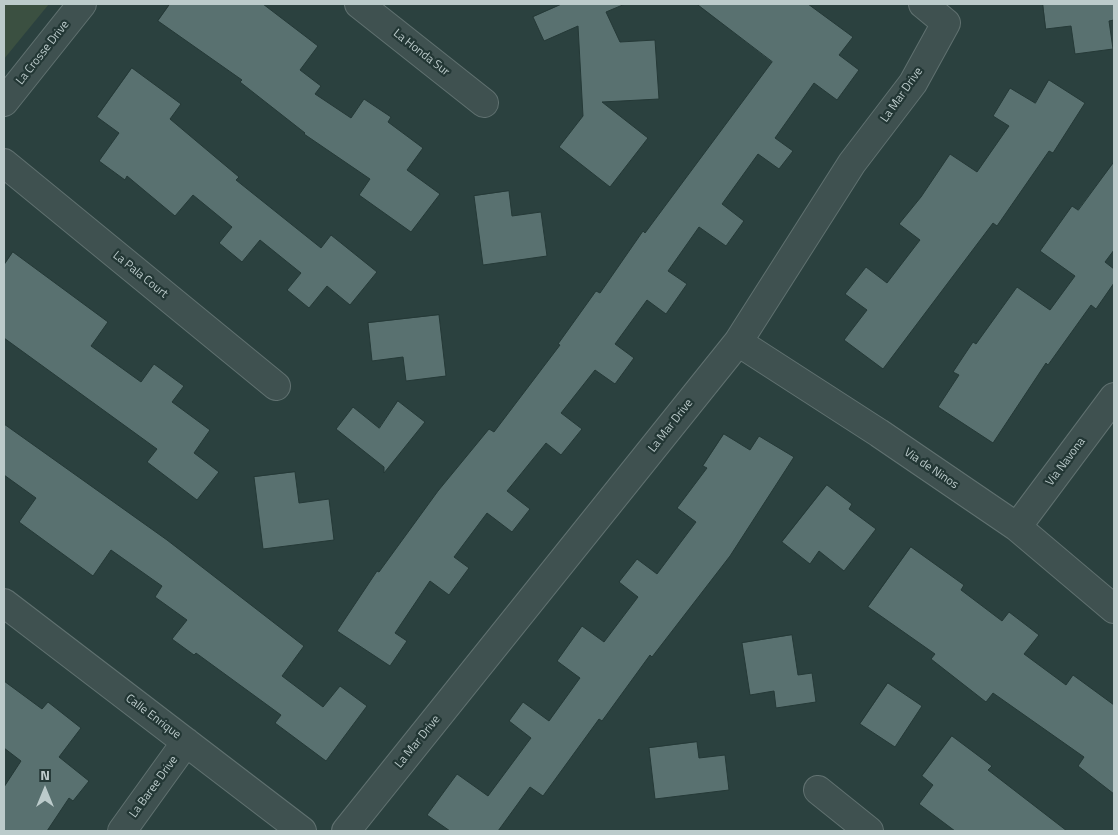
<!DOCTYPE html>
<style>
body{margin:0}
#map{position:relative;width:1118px;height:835px;overflow:hidden;background:#2b413f;font-family:"Titillium Web",sans-serif}
canvas{display:block}
.frame{position:absolute;inset:0;border:5px solid #bccbcb;pointer-events:none}
.north{position:absolute;left:20px;top:765px;width:50px;height:50px;-webkit-text-stroke:4px #233735;paint-order:stroke;rotate:0deg;font-size:14px;font-weight:700;line-height:20px;text-align:center;color:#bccbcb}
.north::after{content:'';display:block;margin:auto;width:18px;height:22px;background:#bccbcb;clip-path:polygon(50% 0,100% 100%,50% 72%,0 100%)}
</style>
<div id="map">
<canvas width="1118" height="835"></canvas>
<div class="frame"></div>
<div class="north">N</div>
</div>
<script>
const ctx = document.querySelector('canvas').getContext('2d');
ctx.lineJoin = 'round';
function fill(path, color) { ctx.fillStyle = color; ctx.fill(path, 'evenodd'); }
function trace(path, color, width, dash) { ctx.strokeStyle = color; ctx.lineWidth = width; ctx.lineCap = dash ? 'butt' : 'round'; ctx.setLineDash(dash || []); ctx.stroke(path); }
function write(font, color, halo, rows, align = 'center') {
  ctx.font = font + ' "Titillium Web",sans-serif'; ctx.lineWidth = 4.5; ctx.setLineDash([]); ctx.textBaseline = 'middle'; ctx.strokeStyle = halo; ctx.fillStyle = color; for (const [text, x, y, turn = 0] of rows) {
    ctx.save(); ctx.translate(x, y); ctx.rotate((+turn || 0) * Math.PI / 180); ctx.textAlign = isNaN(turn) ? turn : align; if (halo) ctx.strokeText(text, 0, 0); ctx.fillText(text, 0, 0); ctx.restore();
  }
}
fill(new Path2D(`
 M4 4H49L4 59Z`), '#3b5041');
const building = new Path2D(`
 M170 4H263L318 46 300 70 321 86 315 94 351 118 364 99 391 117 388 122 423 148 407 170 440 194 411 232 359 195 370 179 304 134 305 133 240 82 242 80 158 21Z
 M562 4H625L606 12 620 42 655 40 659 99 602 102 648 138 610 187 559 147 583 116 578 26 544 41 533 17Z
 M697 4H808L853 37 839 55 859 70 837 100 814 83 775 138 793 151 779 169 758 154 722 204 744 221 726 246 699 227 668 271 687 284 666 314 647 300 615 344 634 358 615 384 595 370 561 413 582 429 561 455 546 443 507 491 530 509 512 532 487 513 454 557 469 568 449 595 430 581 395 633 407 641 390 666 337 631 377 571 379 572 438 491 489 429 494 432 560 345 558 344 596 291 600 293 643 231 645 233 772 62Z
 M1043 4H1114V20L1109 21 1113 49 1075 54 1071 26 1046 29Z
 M132 68 181 104 170 119 239 177 236 180 321 248 331 235 377 272 350 305 327 286 309 308 287 290 301 273 260 240 242 262 219 243 232 227 193 195 175 216 127 176 125 180 99 161 119 133 97 117Z
 M1049 80 1085 103 1053 153 1049 151 997 226 993 223 883 369 844 340 867 310 845 294 866 267 887 283 920 240 899 224 921 197 950 154 977 172 1009 126 993 116 1010 88 1035 103Z
 M1114 162V250L1105 262 1114 269V283L1096 309 1091 305 1048 365 1046 363 993 443 938 407 959 375 953 372 973 342 976 344 1017 287 1050 310 1075 276 1040 251 1072 206 1078 210Z
 M509 191 512 216 541 212 547 256 483 265 474 196Z
 M13 252 108 322 91 346 141 382 154 364 184 386 172 402 210 430 194 453 219 472 197 500 147 462 157 449 4 338V265Z
 M439 315 446 376 406 381 403 357 372 361 368 323Z
 M398 401 425 422 384 473V467L336 429 353 407 379 428Z
 M4 424 167 540 304 646 282 676 323 707 340 686 367 706 326 761 275 723 281 715 196 653 194 655 172 639 187 620 155 597 162 586 111 550 93 576 19 522 36 498 4 475Z
 M724 434 750 450 759 436 794 457 730 556 652 657 650 655 602 721 599 719 543 796 530 787 498 831H450L427 815 457 774 488 796 531 738 509 721 523 702 549 721 580 678 557 661 582 626 604 642 638 597 619 582 637 559 657 574 696 522 677 508 707 468 703 466Z
 M295 472 299 503 329 499 334 540 263 549 254 477Z
 M827 485 852 504 849 509 876 529 844 571 819 551 810 564 782 542Z
 M911 547 964 585 961 590 1002 621 1009 612 1039 635 1024 654 1066 685 1073 675 1114 705V794L1078 766 1084 757 993 693 986 702 931 659 935 654 868 607Z
 M792 635 798 675 812 673 816 702 776 708 774 691 750 695 742 643Z
 M4 681 42 709 48 702 81 728 59 757 89 781 73 801 69 798 47 831H4V787L21 761 4 748Z
 M888 683 922 706 895 747 860 724Z
 M952 736 992 766 988 770 1067 831H955L919 804 933 785 922 776Z
 M697 742 699 758 725 755 729 790 655 799 649 748Z`);
fill(building, '#597170');
trace(building, '#253937', 1);
const minor = new Path2D(`
 M359 4 484 103
 M4 163 276 386
 M738 342 879 433 1017 527 1114 609
 M1017 527 1114 397
 M4 603 302 831
 M818 790 869 831
 M122 831 186 742
 M346 831 738 342 852 163 913 83 946 23 923 4`);
const tertiary = new Path2D(`
 M4 102 82 4`);
trace(minor, '#607170', 30);
trace(tertiary, '#607170', 30);
trace(minor, '#3f5150', 28);
trace(tertiary, '#3f5150', 28);
write('12px', '#bccbcb', '#233735', [
 ["La Crosse Drive",43,53,-52],
 ["La Honda Sur",421,53,38],
 ["La Mar Drive",902,95,-55],
 ["La Pala Court",140,275,39],
 ["La Mar Drive",671,426,-52],
 ["Via Navona",1066,462,-53],
 ["Via de Ninos",931,469,34],
 ["Calle Enrique",153,717,37],
 ["La Mar Drive",418,742,-51],
 ["La Baree Drive",154,787,-54]
]);
</script>
